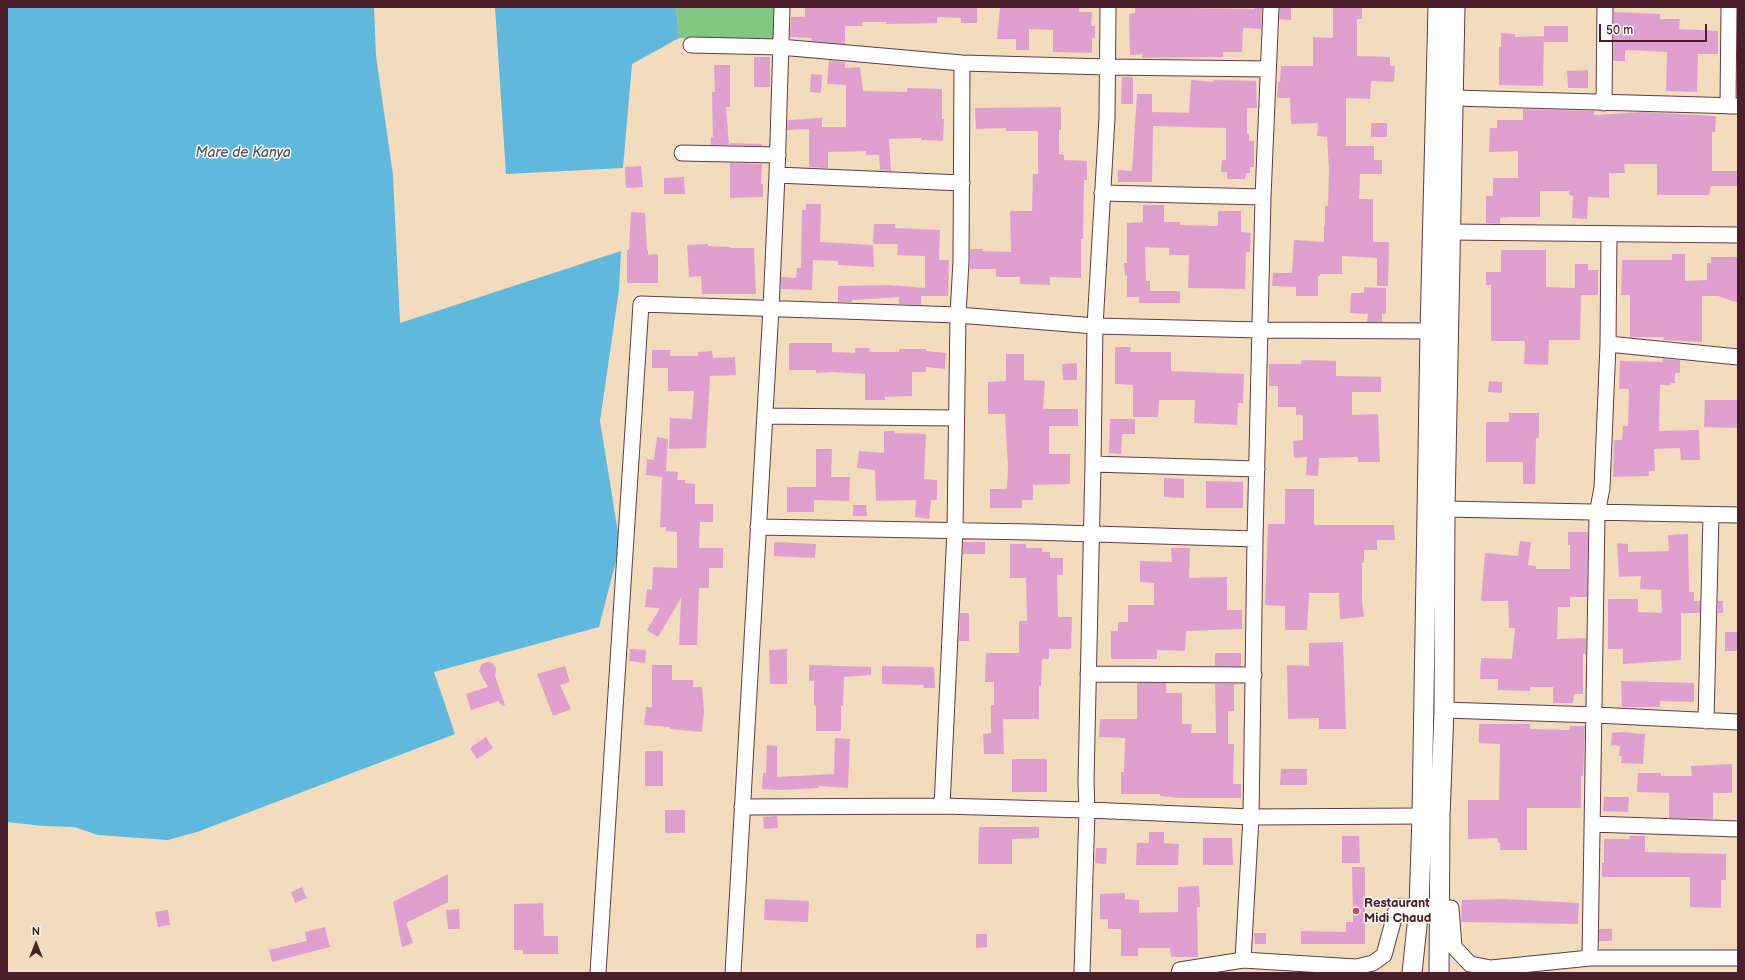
<!DOCTYPE html>
<style>
body{margin:0}
#map{position:relative;width:1745px;height:980px;overflow:hidden;background:#f3dbbd;font-family:"Balsamiq Sans",sans-serif}
canvas{display:block}
.frame{position:absolute;inset:0;border:8px solid #4a1f2b;pointer-events:none}
.north{position:absolute;left:16px;top:924px;width:40px;height:40px;-webkit-text-stroke:3px #fdfcf7;paint-order:stroke;rotate:0deg;font-size:11px;font-weight:700;line-height:16px;text-align:center;color:#4a1f2b}
.north::after{content:'';display:block;margin:auto;width:14px;height:18px;background:#4a1f2b;clip-path:polygon(50% 0,100% 100%,50% 72%,0 100%)}
.scale{position:absolute;left:1599px;top:24px;width:108px;height:18px;box-sizing:border-box;border:2px solid #4a1f2b;border-top:0;padding-left:5px;font-size:12px;line-height:14px;white-space:nowrap;color:#4a1f2b;-webkit-text-stroke:3px #fdfcf7;paint-order:stroke}
</style>
<div id="map">
<canvas width="1745" height="980"></canvas>
<div class="frame"></div>
<div class="north">N</div>
<div class="scale">50 m</div>
</div>
<script>
const ctx = document.querySelector('canvas').getContext('2d');
ctx.lineJoin = 'round';
function fill(path, color) { ctx.fillStyle = color; ctx.fill(path, 'evenodd'); }
function trace(path, color, width, dash) { ctx.strokeStyle = color; ctx.lineWidth = width; ctx.lineCap = dash ? 'butt' : 'round'; ctx.setLineDash(dash || []); ctx.stroke(path); }
function write(font, color, halo, rows, align = 'center') {
  ctx.font = font + ' "Balsamiq Sans",sans-serif'; ctx.lineWidth = 3; ctx.setLineDash([]); ctx.textBaseline = 'middle'; ctx.strokeStyle = halo; ctx.fillStyle = color; for (const [text, x, y, turn = 0] of rows) {
    ctx.save(); ctx.translate(x, y); ctx.rotate((+turn || 0) * Math.PI / 180); ctx.textAlign = isNaN(turn) ? turn : align; if (halo) ctx.strokeText(text, 0, 0); ctx.fillText(text, 0, 0); ctx.restore();
  }
}
fill(new Path2D(`
 M676 7H776L775 41 679 38Z`), '#81c681');
fill(new Path2D(`
 M7 7H374L376 56 393 175 400 323 621 251 619 290 600 421 620 545 599 627 434 672 455 734 197 832 168 840 98 835 74 827 43 826 7 822Z
 M495 7H676L679 38 632 64 623 168 506 174Z`), '#60b9dd');
fill(new Path2D(`
 M805 7H977V23H961V18L937 17V23L886 24V22H862V26H845V44L811 41 812 38 790 37 791 17H805Z
 M1000 7H1079V12H1092L1091 26H1095V38H1092V53L1053 52V30L1029 29V50H1016V39H997Z
 M1191 7V8L1255 9V7H1262L1261 29 1243 28 1242 52H1223V57L1142 58V54L1130 55 1129 14 1135 13V8Z
 M1280 7H1291V20L1279 19Z
 M1333 7H1362V19H1357V56L1390 57V66H1395L1394 82 1371 81 1370 99 1346 98V146H1374V160H1382V174H1360L1359 199H1373V242H1389L1388 286H1377V258L1342 256V274H1320V276H1318V296H1296V287L1272 286 1273 273H1292L1294 240 1324 242V225H1325V206H1328L1329 171 1327 137 1317 136 1318 123 1291 124 1290 98H1277L1278 82H1280L1281 66H1313V37L1333 38Z
 M1614 12 1660 14V19H1680L1679 29 1718 31V54H1698L1697 92 1666 91 1667 52 1625 50V61H1613Z
 M1544 26H1568V42H1544Z
 M1501 33 1515 34V37L1544 36 1543 86 1499 85V47H1501Z
 M754 57H770V87H754Z
 M829 60 845 62V68L860 67 863 91 907 92V88L942 89V119H944L943 141 921 140V138L889 139 891 171 880 170 879 155H866V151L828 152V168L809 167V129L787 130 788 120 822 118V127H846V85L827 84Z
 M714 65H730V107H726L729 145H711V137H713L712 92H715Z
 M1588 70V88H1568L1567 71Z
 M811 74 822 75 821 93 810 92Z
 M1122 77H1133V104H1121Z
 M1191 80 1213 82 1214 80 1256 81 1257 108H1247V134H1249V141H1254V167H1250V173H1246L1245 179H1227V172H1221L1222 160H1226V128L1153 126 1152 182H1118V170L1132 171 1137 94H1152V112L1189 113Z
 M1061 107V130H1059V154L1064 155V160L1087 161V180H1084L1083 239H1081V278L1050 277V285L1020 284V277H996V269H970V249H983V251L1011 252 1010 211H1032L1033 174H1038V131H1006V128L976 129 975 108Z
 M1523 109 1594 111V115L1644 112 1716 116 1715 132H1712V171H1738V186H1711L1709 195H1657V164H1624L1625 173H1609V198L1588 197 1587 219 1572 218 1573 196 1569 195V191H1540V217H1508L1500 218V224L1486 223V196H1493V178H1518V151L1489 152 1490 128H1497V120H1523Z
 M1371 123H1387V137H1371Z
 M730 143 762 144V146L730 145Z
 M730 163 762 164 761 184H763V197L730 198Z
 M641 166 643 187 626 188 625 167Z
 M684 177 685 194H664V178Z
 M806 204H821L820 242 873 245 874 267 838 265V261L813 260 812 290 781 289V277L796 278 797 268H801L802 210H806Z
 M1143 205H1164V222H1180V225L1218 226V211H1241V232L1251 233 1250 252H1246L1245 289 1188 288 1189 255H1169V248L1145 247 1146 281H1150V291H1180V303H1139V297H1127V275L1125 276 1124 263H1127V223L1143 222Z
 M631 212 645 213 647 250H648V255L658 254V283H627V250H629Z
 M874 224H895V228L940 230 939 260H949L948 296H921V305L899 304V297L852 300V302H838V286L889 285 925 288V256L897 255 898 244H873Z
 M708 244V246L731 247V248H754L756 294H702L701 276 689 277 687 245Z
 M1501 250H1546V287L1575 288V264H1588V270H1598V295H1581L1580 340H1549L1548 365 1524 364 1525 341H1491V285H1486V272H1501Z
 M1672 254H1685V281L1707 280V263H1711V257H1738V303L1718 296H1702V342L1663 340 1664 337H1630V295H1621L1622 260H1672Z
 M1364 287 1386 288V314H1382V322H1367L1368 314 1350 313 1351 293H1364Z
 M789 343H832V352L855 353V348H870L869 352H899V349H926V351L946 353 945 369 926 367V372H912V396L885 397V400H865V374L833 372 816 373V370H789Z
 M1115 347H1131L1130 352H1171V371L1244 374 1243 403H1238L1237 425 1194 423 1195 400H1159L1158 417H1133V385L1115 384Z
 M652 350H670V356H698V352L712 351 713 358 735 357 736 375 710 376 706 448 669 449 670 418 692 419 694 391H668V368H652Z
 M1006 354H1024V380L1045 381 1043 409H1078V426H1049V454H1070V484L1033 485V500H1022V508H990V489H1007L1008 467 1005 414H988V382L1006 381Z
 M1663 359 1680 360V373H1675V383H1671V385H1660L1659 431 1699 430 1700 460H1681L1680 448 1654 449 1655 471H1649V476L1613 477 1614 440H1622L1623 426H1628L1629 389H1619L1620 361 1662 362Z
 M1302 360 1336 361V376L1381 377V392H1352V415L1378 414 1380 462H1358V457L1319 458 1318 476 1306 475 1307 457 1294 458 1293 441 1303 440V415H1296V407H1278V386H1269V364H1301Z
 M1077 363V380H1063L1062 364Z
 M1489 381 1502 382V393L1488 392Z
 M1705 400H1738V428L1704 427Z
 M1509 413H1539V438H1536L1535 484H1523V462H1486V422H1509Z
 M1110 419H1135V434H1122L1121 454 1109 453Z
 M884 431H895V433L926 434 924 479 937 480V500H931L929 519 915 517 916 500 876 501 875 470 857 468 859 451 884 453Z
 M657 437 668 439 666 471 678 472 677 480H685V483L695 484V504H713V522H700L699 548H723V568H709V588H699L697 645H679L681 598 658 637 647 630 660 608 645 607 647 589 652 590 653 567 677 568V532L666 531V527H660L662 477 646 475 647 459 654 460Z
 M816 449H832L831 477H850L849 501 814 500V512H787V487H816Z
 M1164 478 1184 479V498L1164 497Z
 M1206 481 1243 482V508H1206Z
 M1285 489H1314V525H1394L1395 540H1377V550H1364V563H1362V601L1364 617 1340 619 1339 593H1309L1307 630H1285V606L1265 605 1268 524H1285Z
 M853 505H866L867 516H853Z
 M1568 532H1588L1587 597H1570V607H1558L1557 639 1586 638V654H1583V694H1574L1573 703H1553V687H1530V691L1498 690V679H1480L1481 658 1512 659 1515 628H1509L1508 601H1481L1485 553 1518 556 1520 541 1531 542 1528 565 1536 566V569H1570V545H1568Z
 M1688 534 1689 592H1694V601H1700V613H1681V660L1623 664V649H1608V599H1638V612L1662 613 1661 590 1640 589 1641 576 1619 577 1617 543 1628 544V552L1669 551 1668 535Z
 M774 542 816 544 815 558 774 556Z
 M963 542H985V554H963Z
 M1010 544H1026V548H1042V552H1050V558H1063V575H1057L1058 617H1072L1071 649H1049V659H1042L1041 686H1039V719H1003L1004 754H984L983 734 991 733V705H994V682H985L986 653H1019V621H1027L1026 578H1010Z
 M1171 548H1190L1189 578 1227 577V610H1242V629L1186 631 1185 651 1157 650V659H1111V631H1118V622H1128V605H1154V583L1140 582V561L1172 562Z
 M1718 601H1723V613H1718Z
 M960 613H969V641H959Z
 M1725 632H1738V651H1725Z
 M1343 642 1346 729H1319V718L1288 719 1287 665 1309 666V643Z
 M630 649 646 650 645 663 629 661Z
 M787 649V684H770L769 650Z
 M1215 653H1241V666H1215Z
 M487 662 492 663 496 668 495 676 505 705 502 706 498 701 471 710 466 694 488 687 479 671 482 664Z
 M652 665H672V680H693V687H702L704 711 702 732 670 729V727L644 725 646 707H652Z
 M809 665 871 667V675L844 677 843 706H841V731H816V706H814V681H809Z
 M565 666 570 682 560 685 571 709 553 716 537 674Z
 M882 666 934 667 935 688H924L923 685 882 684Z
 M1621 681 1694 683V702L1660 701V707H1622Z
 M1137 683H1166V693H1182V724H1192L1191 733H1216L1215 684H1234V711H1228V744H1234L1233 784H1241V798H1180L1160 796V794H1121V772H1124L1125 738 1099 737 1100 719H1137Z
 M1479 724H1530V729L1570 730V726H1585L1583 776H1581V808H1527V850H1500V843H1498V838L1468 839V800H1499L1500 744 1479 743Z
 M1621 732 1645 734 1643 764 1621 763 1622 756H1619L1620 746 1611 745 1612 733Z
 M486 737 493 748 477 759 470 748Z
 M835 738 850 739 848 788 819 786V788L781 790 762 789 763 773H766L767 745 777 746V777L834 774Z
 M645 751H663V786H645Z
 M1012 759H1047V792H1012Z
 M1732 764V793H1713V819L1669 818V793L1637 792 1638 773H1661V776H1692L1691 766Z
 M1281 769H1307V785H1280Z
 M1604 797H1629L1628 812 1603 811Z
 M665 810H685V833H665Z
 M777 816 778 828 764 829 763 817Z
 M979 827H1039V838L1012 839V864H978Z
 M1149 832H1164V843L1179 844 1178 865H1136L1137 843H1149Z
 M1342 836H1359L1360 863H1342Z
 M1629 836H1645V852L1726 854V880H1721V908L1690 907V877H1602V863H1604V839H1630Z
 M1203 838H1232L1233 865H1203Z
 M1096 848H1107L1106 864 1095 863Z
 M1352 867H1365V944H1301V931L1346 932V922H1353Z
 M448 874V902L406 923 413 943 402 947 393 902Z
 M1199 886 1200 907H1197L1198 957H1171L1170 948H1138V956H1121V929H1108V919H1100V894L1125 893V899L1139 900V913L1178 912V887Z
 M302 887 307 898 295 903 291 892Z
 M765 899 809 901 808 922 764 920Z
 M1504 899 1579 903 1578 924 1461 922 1462 900Z
 M543 903 544 936H558V954H523V950H514V904Z
 M459 909 460 929H448L446 910Z
 M168 910 170 925 158 927 155 912Z
 M325 927 330 947 272 962 269 950 307 941 305 932Z
 M1599 929H1612V941H1599Z
 M1254 933H1266V944H1255Z
 M976 934H987V947L976 948Z`), '#dfa0d0');
const minor = new Path2D(`
 M691 45 780 47 962 63 1107 67 1268 69
 M1454 98 1738 106
 M1604 103 1605 7
 M1728 106 1729 7
 M682 153 778 155
 M777 175 962 183
 M1102 193 1263 197
 M1450 232 1738 235
 M1608 344 1738 357
 M765 416 955 418
 M1093 464 1257 469
 M1445 509 1738 515
 M758 527 1031 532 1255 539
 M1088 674 1254 675
 M1444 710 1595 715 1738 722
 M1706 721 1711 515
 M942 806 955 530 958 315 961 261 962 63
 M742 807 942 806 1087 810 1251 817 1422 816
 M1592 824 1738 829
 M1590 958 1597 514 1602 488 1608 344 1609 234
 M1243 960 1251 817 1255 539 1263 197 1271 7
 M598 973 641 304 958 315 1095 326 1261 330 1430 331
 M733 973 771 308 777 175 782 7
 M1082 973 1087 810 1086 781 1093 464 1095 326 1107 118 1108 7
 M1179 973 1180 970 1243 960 1356 967 1373 963 1384 955 1397 907 1451 908 1454 947 1470 964 1491 968 1590 958H1738`);
const tertiary = new Path2D(`
 M1412 973 1419 907 1422 816 1430 331 1438 7
 M1439 973 1440 818 1444 710 1445 509 1455 7`);
trace(minor, '#633b41', 17);
trace(tertiary, '#633b41', 21);
trace(minor, '#fff', 15);
trace(tertiary, '#fff', 19);
for (const [x, y, r, color] of [
 [1356,911,4,"#d1495b"]
]) { const dot = new Path2D(); dot.arc(x, y, r, 0, 2 * Math.PI); ctx.fillStyle = color; ctx.fill(dot); trace(dot, '#fdfcf7', 1.5); }
write('bold 13px', '#4a1f2b', '#fdfcf7', [
 ["Restaurant",1364,904],
 ["Midi Chaud",1364,919]
], 'left');
write('italic 14px', '#525569', '#fdfcf7', [
 ["Mare de Kanya",243,153]
]);
</script>
